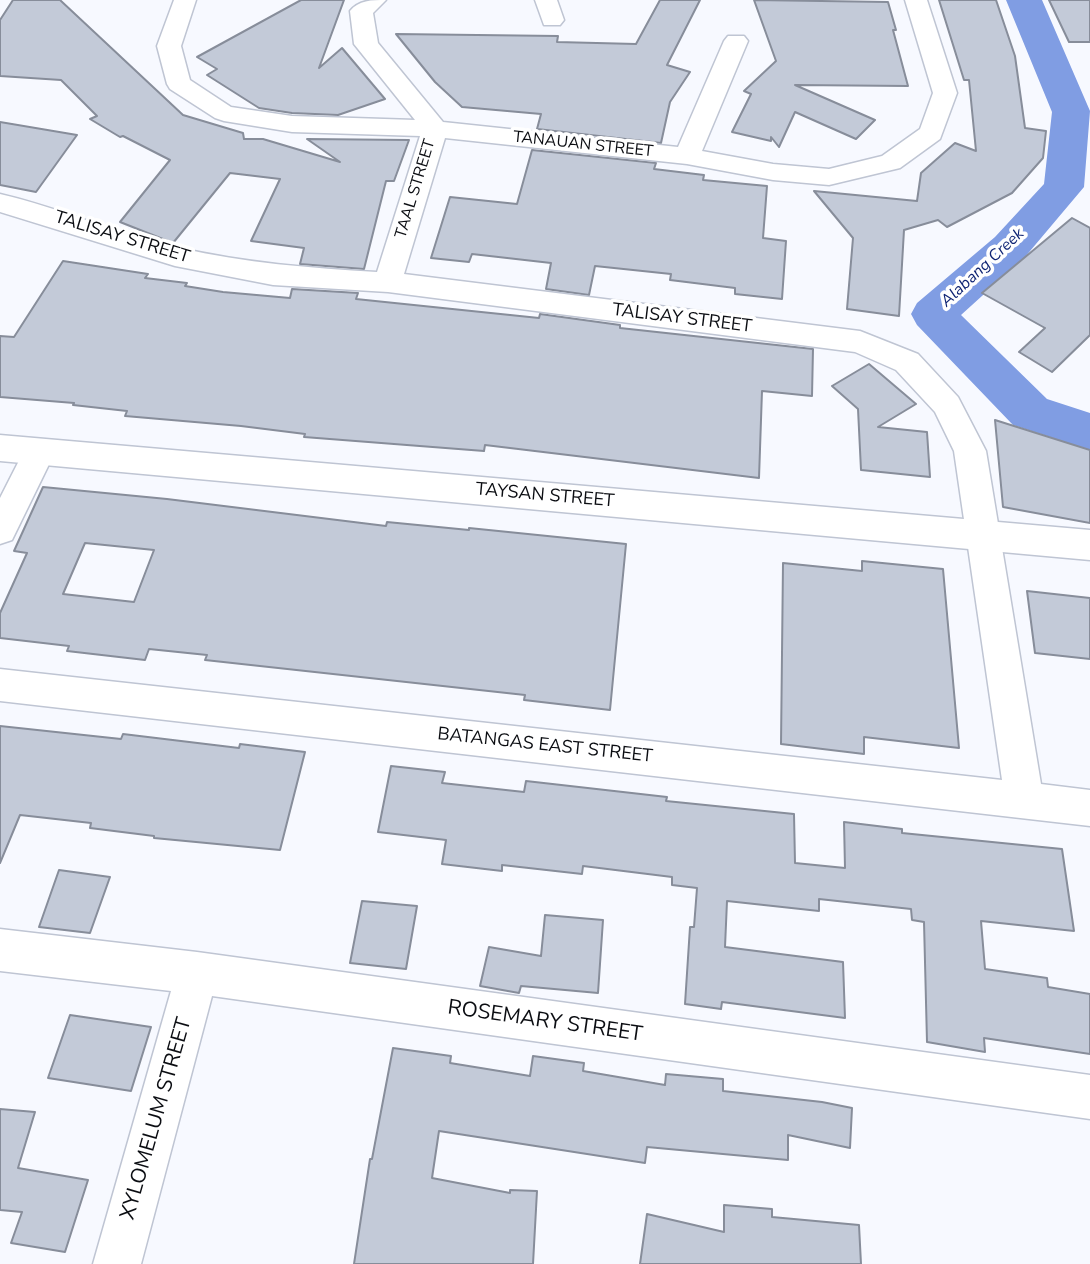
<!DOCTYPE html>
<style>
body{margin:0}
canvas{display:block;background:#f7f9ff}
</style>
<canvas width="1090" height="1264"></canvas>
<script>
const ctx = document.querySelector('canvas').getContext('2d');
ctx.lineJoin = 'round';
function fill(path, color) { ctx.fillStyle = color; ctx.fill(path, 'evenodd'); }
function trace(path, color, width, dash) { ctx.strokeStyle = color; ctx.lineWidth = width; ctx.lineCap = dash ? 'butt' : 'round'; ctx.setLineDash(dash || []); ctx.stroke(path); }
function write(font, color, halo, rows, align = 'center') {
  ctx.font = font + ' "Nunito Sans",sans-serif'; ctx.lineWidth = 7; ctx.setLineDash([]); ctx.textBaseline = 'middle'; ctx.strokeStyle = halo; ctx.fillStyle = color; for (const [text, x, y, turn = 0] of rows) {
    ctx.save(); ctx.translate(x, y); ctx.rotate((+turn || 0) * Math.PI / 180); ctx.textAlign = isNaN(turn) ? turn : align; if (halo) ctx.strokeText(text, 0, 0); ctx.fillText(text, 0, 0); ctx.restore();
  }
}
fill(new Path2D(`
 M1006 0H1042L1090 111 1084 187 1025 257 961 315 1047 399 1090 413V450L1013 425 917 325 911 314 917 303 995 237 1044 184 1052 112Z`), '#809de3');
const building = new Path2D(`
 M13 0H60L183 115 243 133 244 139H263L340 162 307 139 409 140 394 181H386L364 269 300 264 304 248 251 241 280 179 230 173 173 243 120 222 170 160 123 136 120 137 90 119 97 116 61 80 0 76V20Z
 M301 0H344L319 68 342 48 385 99 338 115 292 113 259 108 207 75 217 69 197 57Z
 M660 0H700L667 65 690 72 670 102 661 143 537 129 541 114 462 107 435 82 396 34 558 36 557 42 636 44Z
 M754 0 888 2 896 30H893L908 86 795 85 875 120 856 139 795 112 779 147 771 137V141L732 132 751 94 744 91 776 61Z
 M939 0H996L1015 56 1025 128 1046 131 1043 158 1012 193 947 227 938 220 904 230 899 316 847 309 853 238 814 191 917 201 921 173 955 143 976 151 969 80H964Z
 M1049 0H1090V42H1069Z
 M0 122 77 135 36 192 0 185Z
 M532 150 656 163 654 169 704 175 703 180 767 186 763 238 786 241 782 299 735 294V288L670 280 671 274 595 266 589 295 546 289 551 263 472 254 469 262 431 258 450 197 517 204Z
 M1072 218 1090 228V335L1052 372 1019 352 1045 328 982 293Z
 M63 261 148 274 145 278 187 283 185 286 223 292 290 298 292 289 358 293 356 299 539 318 540 314 620 325V328L813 349 812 396 762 391 759 478 485 445 484 451 304 437 305 434 241 426 125 416 127 411 73 405 74 403 0 397V336L14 337Z
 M869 364 916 404 878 427 927 432 930 477 861 470 858 409 832 386Z
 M995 420 1090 450V523L1003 507Z
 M43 487 167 499 386 526 387 522 469 530V528L626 544 610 710 524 700 525 695 205 660 207 655 149 649 145 660 67 651 69 646 0 638V613L27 553 14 551ZM85 543 154 550 134 602 63 594Z
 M862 561 943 569 959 748 864 737V754L781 744 783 563 862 571Z
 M1027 591 1090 598V659L1035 653Z
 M0 726 121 739 123 734 239 748 240 744 305 752 280 850 154 838V836L90 828 91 823 20 815 0 863Z
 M391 766 445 772 442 783 524 792 526 781 667 797 666 801 794 814 795 863 845 868 844 822 902 829V833L1062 849 1074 931 981 921 985 969 1047 978 1048 987 1090 994V1054L984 1038 985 1052 927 1042 924 922 912 920 911 909 819 899V911L727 901 725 947 843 962 845 1018 722 1002 721 1009 685 1004 690 927H694L697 888 672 885V877L583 866 582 874 502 865V871L442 864 446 840 378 832Z
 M59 870 110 877 90 933 39 927Z
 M362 901 417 906 406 969 350 963Z
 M545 915 603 920 598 993 521 986 519 993 480 986 489 947 541 956Z
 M70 1015 151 1027 131 1091 48 1078Z
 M393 1048 451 1056 450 1063 530 1076 533 1056 584 1063 583 1071 665 1085 666 1074 723 1079V1091L822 1102 852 1108 850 1148 788 1135V1160L647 1147 645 1163 439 1131 432 1178 510 1193V1190L537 1191 533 1264H354L370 1159H372Z
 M0 1109 35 1112 18 1168 88 1180 65 1252 11 1243 22 1212 0 1210Z
 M724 1205 772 1209V1217L859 1225 861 1264H640L647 1214 724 1232Z`);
fill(building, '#c3cad8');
trace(building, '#878d9a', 2);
const minor = new Path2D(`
 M174 0H196L181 46 190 80 231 107 292 116 415 120 354 44 350 11C359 0 371 0 386 0L373 13 378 43 443 122 678 147 724 41 728 36H744L748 41 702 151 773 164 829 169 882 156 920 129 933 93 905 0H927L957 93 940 139 900 168 829 185 773 180 687 164 445 138 404 274 860 331 918 354 958 397 986 451 1041 784 1090 790V826L0 701V669L1002 780 954 451 935 412 896 370 855 352 388 292 273 285 175 266 0 212V194C61 208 119 235 180 248 245 263 311 268 377 272L420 136 292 132 224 121 215 118 170 89 167 84 157 46Z
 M535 0H557L564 20 560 25H544Z
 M39 440 50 443 55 452 12 540 0 544V498L28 443Z
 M0 929 197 952 1090 1075V1119L212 996 141 1264H93L171 991 0 971Z`);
const tertiary = new Path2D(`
 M0 435 1090 530V560L0 461Z`);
trace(minor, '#bfc5d3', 3);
trace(tertiary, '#bfc5d3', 3);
fill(minor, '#fff');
fill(tertiary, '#fff');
write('16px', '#0b0d12', '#fff', [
 ["TANAUAN STREET",583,145,6],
 ["TAAL STREET",416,189,-73]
]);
write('italic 16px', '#102574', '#fff', [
 ["Alabang Creek",983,268,-43]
]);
write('18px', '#0b0d12', '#fff', [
 ["TALISAY STREET",122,238,17],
 ["TALISAY STREET",682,319,7],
 ["TAYSAN STREET",545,496,5],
 ["BATANGAS EAST STREET",545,746,6]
]);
write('21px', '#0b0d12', '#fff', [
 ["ROSEMARY STREET",545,1022,8],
 ["XYLOMELUM STREET",157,1119,-74]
]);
</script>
